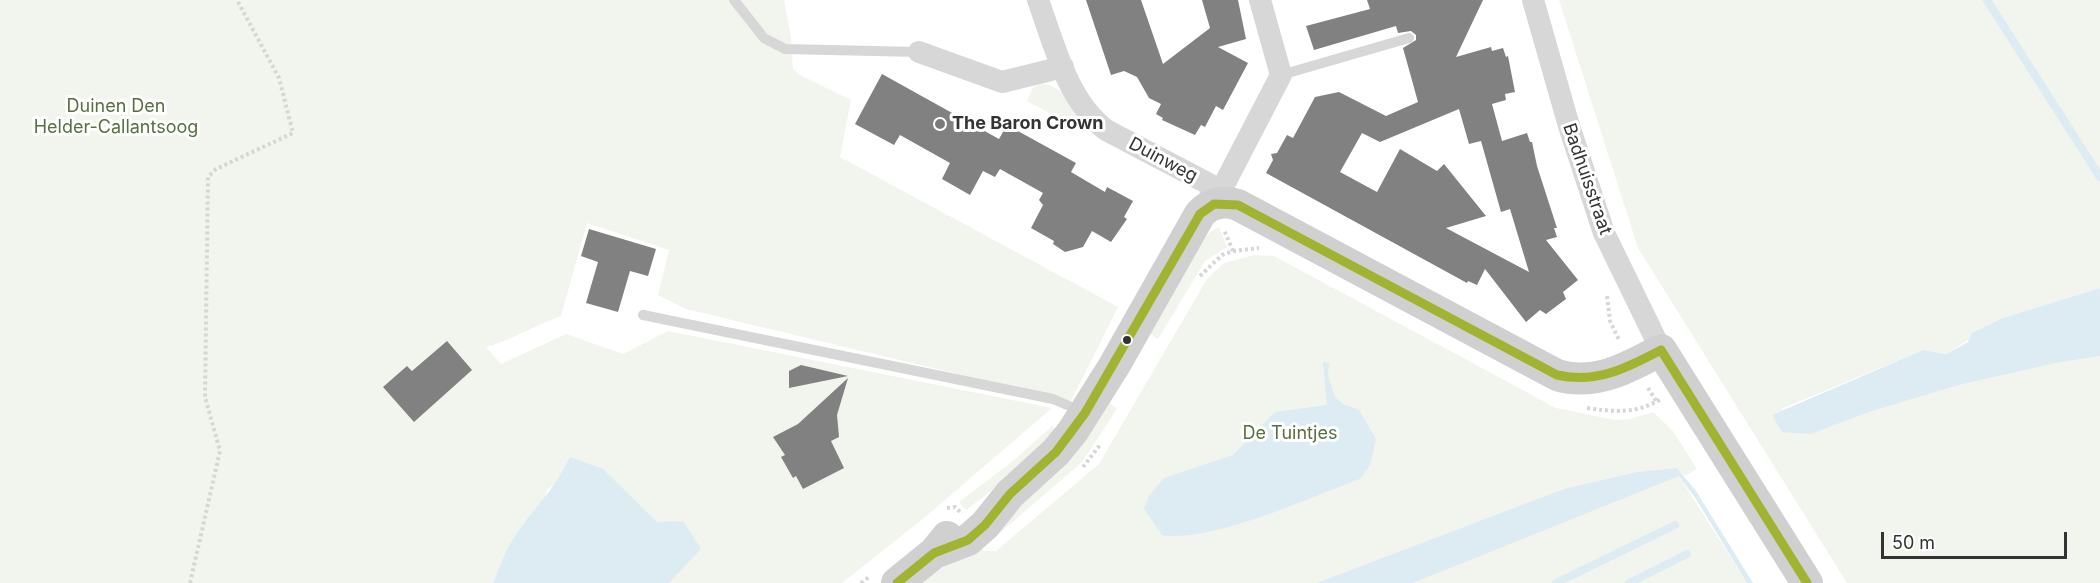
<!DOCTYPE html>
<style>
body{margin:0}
#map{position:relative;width:2100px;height:583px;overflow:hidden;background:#fff;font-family:Inter,sans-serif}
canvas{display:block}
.scale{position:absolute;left:1881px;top:532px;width:186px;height:27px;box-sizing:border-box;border:3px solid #333;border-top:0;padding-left:8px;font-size:18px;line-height:21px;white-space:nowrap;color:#333;-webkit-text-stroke:4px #fff;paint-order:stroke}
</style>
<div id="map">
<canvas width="2100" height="583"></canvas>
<div class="scale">50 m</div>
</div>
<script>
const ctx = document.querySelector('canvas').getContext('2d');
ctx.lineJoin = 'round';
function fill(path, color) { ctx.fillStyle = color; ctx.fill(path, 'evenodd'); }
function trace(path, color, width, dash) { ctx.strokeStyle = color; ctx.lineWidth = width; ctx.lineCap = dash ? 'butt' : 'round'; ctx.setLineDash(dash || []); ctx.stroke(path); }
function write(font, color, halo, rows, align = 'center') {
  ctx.font = font + ' Inter,sans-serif'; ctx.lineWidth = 6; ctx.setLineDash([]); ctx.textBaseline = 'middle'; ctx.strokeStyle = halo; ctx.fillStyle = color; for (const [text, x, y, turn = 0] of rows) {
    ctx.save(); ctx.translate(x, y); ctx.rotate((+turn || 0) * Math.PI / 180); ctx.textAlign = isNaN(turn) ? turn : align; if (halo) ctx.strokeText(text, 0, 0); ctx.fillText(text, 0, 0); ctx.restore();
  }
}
fill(new Path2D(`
 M0 0H784L791 38 793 69 800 75 851 100 840 157 1118 307 1071 401 686 309 658 295 669 250 587 223 561 316C535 325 512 340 486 347L501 364 566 334 623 354 668 331 1052 408 924 518 842 583H669L701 549 657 522 630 499 559 480 547 490 544 502 514 537 493 583H0Z
 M1559 0H2100V288L2003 318 1946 354 1923 350 1781 409 1811 434 1872 411 1959 385 2056 363 2100 356V583H1847L1638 248Z
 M1040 84C1060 83 1086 111 1082 130L1027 101 1033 88Z
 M1219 227 1227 247 1205 261 1158 339 1147 332 1199 244 1210 232Z
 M1254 255 1274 256 1556 408 1615 420 1630 419 1653 412 1673 431 1697 469 1685 476 1677 468 1660 470 1338 583H919L976 542 984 551H996L1099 464 1207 279 1224 263Z
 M1107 401 1117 409 1082 462 994 538 985 534Z
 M1053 425 1055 433 1003 482 966 510 959 502 1013 461Z
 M1679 476 1747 583H1413L1671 477Z`), '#f1f5ed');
fill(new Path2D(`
 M2100 288V356L2056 363 1959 385 1872 411 1811 434 1782 432 1772 415 1923 350 1946 354 1968 342 1972 333 2003 318Z
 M1323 362 1329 363 1328 375 1335 397 1343 404 1359 410 1376 439 1370 465 1360 479C1310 497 1212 543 1162 535L1144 509 1149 496 1164 478 1233 455 1275 412 1327 405Z
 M570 457 603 469 657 522 683 521 701 549 669 583H493C500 568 505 550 515 536 534 508 555 489 570 457Z
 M1677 468 1696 491 1753 583H1747L1696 499 1679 476 1413 583H1317L1564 489 1637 472Z`), '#ddebf3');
trace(new Path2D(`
 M1987 0 2100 177
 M1556 583 1675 525
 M1629 583 1687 554`), '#ddebf3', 8);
fill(new Path2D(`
 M1086 0H1141L1163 64 1210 28 1202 0H1238L1246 39 1218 47 1248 63 1223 110 1216 106 1205 127 1201 125 1195 135 1162 120 1163 118 1156 114 1161 104 1149 98 1137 77 1124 71 1111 75Z
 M1367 0H1483L1456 57 1491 47 1492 51 1503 48 1506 57 1508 56 1515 92 1505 94 1506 100 1492 104 1502 141 1527 133 1530 142H1532L1537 166 1557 228H1554L1557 237 1546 240 1578 280 1563 292 1566 299 1546 314 1540 310 1526 322 1485 269 1477 285 1468 281 1467 283 1266 173 1273 160 1271 154 1277 153 1287 135 1293 138 1315 97 1339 92 1386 116 1418 102 1403 48 1416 40V35L1411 31 1398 33 1396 26 1314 50 1306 26 1370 9ZM1459 109 1469 144 1481 141 1501 212 1510 209 1529 272 1446 228 1486 216 1444 164 1437 171 1400 149 1377 192 1340 172 1362 133 1380 142Z
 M882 74 999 139 1007 125 1076 163 1071 172 1105 192 1107 187 1133 201 1124 217 1127 219 1111 242 1092 231 1083 247 1065 252 1053 244 1054 241 1031 228 1043 205 1039 200 1043 193 1000 169 995 177 983 171 970 195 942 179 950 163 900 135 894 145 855 124Z
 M589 229 656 249 648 276 630 271 618 312 586 303 598 262 581 256Z
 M447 341 472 370 414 422 383 387 407 366 412 371Z
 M801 365 848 376 789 388V371Z
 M848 378 837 415 839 437 831 441 844 468 803 489 796 476 793 478 781 457 785 455 773 437 798 424Z`), '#818181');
trace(new Path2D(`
 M1233 251 1259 248
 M1200 276 1222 255 1233 251 1224 230
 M1607 296 1610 321 1619 340
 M1648 388 1657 402
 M1587 408C1615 412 1636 414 1661 399
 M1083 467 1100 445
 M947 508 955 507 960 512
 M190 583 220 451 205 397 208 177 216 169 293 133 279 78 237 0
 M861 583 869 577`), '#d6d6d6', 4, [3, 3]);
trace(new Path2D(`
 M734 0 764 38 785 49 919 52
 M1281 75 1409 38
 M643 315 1053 399 1081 411`), '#d7d7d7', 10);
trace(new Path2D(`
 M1038 0C1054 44 1067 100 1106 130L1209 184 1214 204
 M1533 0 1569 126 1604 233 1661 350
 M919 52 1002 82 1063 67
 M1214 204 1281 75 1260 0`), '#d7d7d7', 22);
trace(new Path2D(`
 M934 553 968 540 985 525 1010 494 1056 452 1073 431 1114 366 1200 214C1210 203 1224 200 1238 205L1557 375C1594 387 1630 367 1661 350L1807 583
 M897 583 934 553 947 537`), '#d0d0d0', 32);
trace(new Path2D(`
 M1661 350 1807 583
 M897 583 934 553 968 540 985 525 1010 494 1056 452 1085 413 1200 214 1214 204 1238 205 1557 375C1596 384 1627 368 1661 350`), '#a2b332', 9);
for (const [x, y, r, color] of [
 [940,124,6,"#7a7a7a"],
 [1127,340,5,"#333"]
]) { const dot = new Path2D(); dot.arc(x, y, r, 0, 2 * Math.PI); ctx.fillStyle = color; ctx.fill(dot); trace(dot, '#fff', 2); }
write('18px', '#56703f', '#fff', [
 ["Duinen Den",116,107],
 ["Helder-Callantsoog",116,128],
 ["De Tuintjes",1290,434]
]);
write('bold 18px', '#333', '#fff', [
 ["The Baron Crown",952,124]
], 'left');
write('18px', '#333', '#fff', [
 ["Duinweg",1163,160,28],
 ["Badhuisstraat",1587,179,71]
]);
</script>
